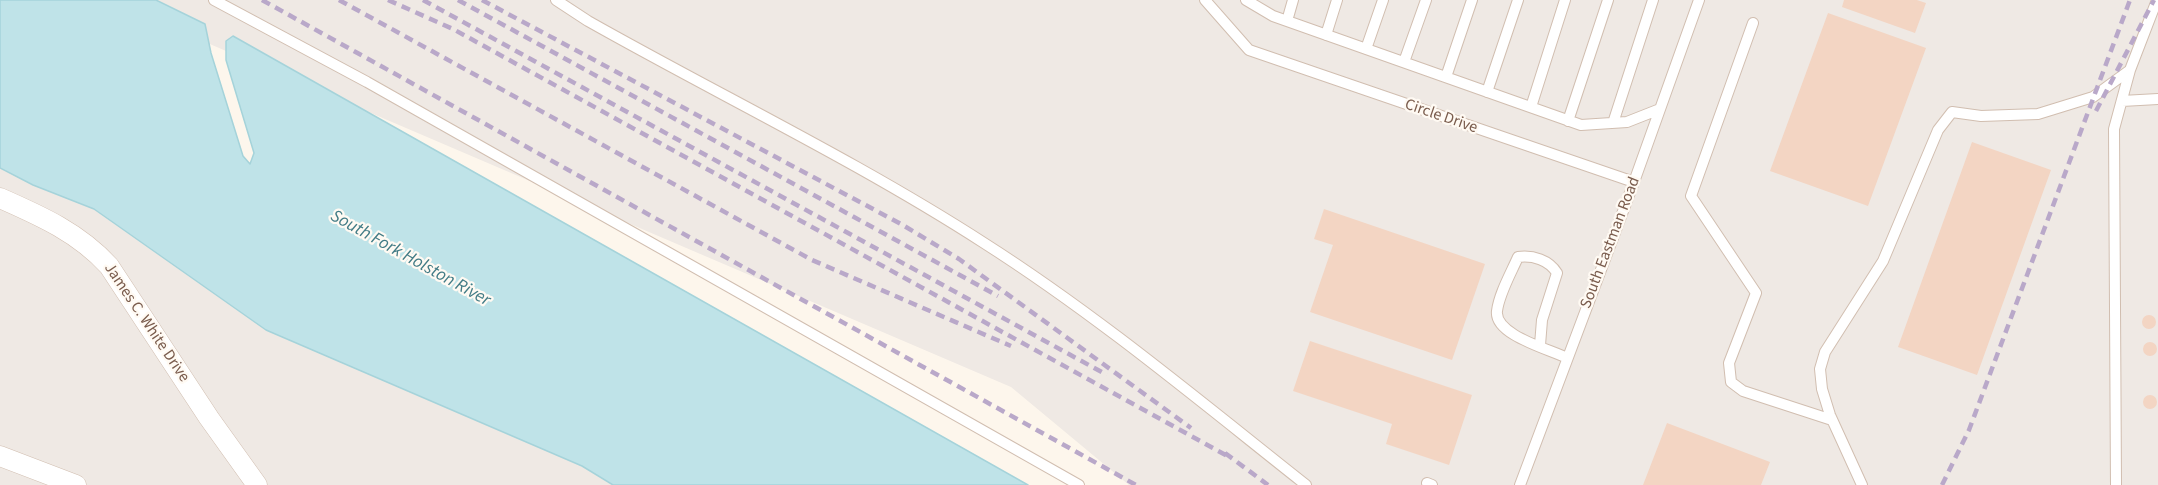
<!DOCTYPE html>
<style>
body{margin:0}
canvas{display:block;background:#fdf6ec}
</style>
<canvas width="2158" height="485"></canvas>
<script>
const ctx = document.querySelector('canvas').getContext('2d');
ctx.lineJoin = 'round';
function fill(path, color) { ctx.fillStyle = color; ctx.fill(path, 'evenodd'); }
function trace(path, color, width, dash) { ctx.strokeStyle = color; ctx.lineWidth = width; ctx.lineCap = dash ? 'butt' : 'round'; ctx.setLineDash(dash || []); ctx.stroke(path); }
function write(font, color, halo, rows, align = 'center') {
  ctx.font = font + ' "Source Sans 3",sans-serif'; ctx.lineWidth = 4.5; ctx.setLineDash([]); ctx.textBaseline = 'middle'; ctx.strokeStyle = halo; ctx.fillStyle = color; for (const [text, x, y, turn = 0] of rows) {
    ctx.save(); ctx.translate(x, y); ctx.rotate((+turn || 0) * Math.PI / 180); ctx.textAlign = isNaN(turn) ? turn : align; if (halo) ctx.strokeText(text, 0, 0); ctx.fillText(text, 0, 0); ctx.restore();
  }
}
fill(new Path2D(`
 M107 0H2158V485H1129L1011 387Z
 M0 168 33 185 94 209 273 333 583 466 613 485H0Z`), '#efe9e4');
const water = new Path2D(`
 M0 0H156L205 24 211 53 243 156 250 164 254 153 226 60V41L233 36 1028 485H613L582 466 266 330 94 209 33 185 0 168Z`);
fill(water, '#bfe3e8');
trace(water, '#a5d3da', 1.5);
fill(new Path2D(`
 M1844 0H1917L1926 3 1915 33 1842 7Z
 M1828 13 1926 48 1868 206 1770 171Z
 M1972 142 2051 170 1977 375 1898 347Z
 M1324 209 1485 264 1452 360 1310 312 1333 245 1314 239Z
 M2142 322a7 7 0 1 1 14 0a7 7 0 1 1-14 0Z
 M1310 341 1472 395 1449 465 1386 444 1392 424 1293 391Z
 M2143 349a7 7 0 1 1 14 0a7 7 0 1 1-14 0Z
 M2143 402a7 7 0 1 1 14 0a7 7 0 1 1-14 0Z
 M1667 423 1770 462 1761 485H1643Z`), '#f3d5c3');
const service = new Path2D(`
 M214 0 367 82 1079 485
 M556 0 588 21C719 95 857 161 984 243 1097 315 1201 402 1306 485
 M1205 0 1249 50 1634 182
 M1246 0 1273 16 1581 125 1627 122 1660 109
 M1287 21 1293 0
 M1753 23 1691 196 1756 293 1729 363 1731 382 1743 391 1832 420
 M1326 35 1337 0
 M1366 49 1383 0
 M1404 62 1426 0
 M1446 77 1472 0
 M1487 92 1518 0
 M2122 101 2158 99
 M1531 107 1565 0
 M1568 121 1608 0
 M1613 123 1653 0
 M1540 345 1542 320 1557 273C1549 260 1533 255 1518 257 1511 273 1499 294 1497 311 1494 335 1549 349 1567 358
 M1427 483 1432 485
 M1520 485 1634 182 1699 0
 M1862 485 1830 415 1822 389 1820 369 1825 352 1883 261 1938 130 1952 112 1981 116 2038 114 2093 97 2130 70
 M2116 485 2114 129 2130 70 2157 0`);
const minor = new Path2D(`
 M0 198C41 216 79 233 109 266L209 418 257 485
 M0 456 76 485`);
trace(service, '#d1beb0', 12);
trace(minor, '#d1beb0', 21);
trace(service, '#fff', 10);
trace(minor, '#fff', 20);
trace(new Path2D(`
 M262 0 1136 485
 M339 0 812 260 1011 346
 M388 0 453 29 1231 458
 M423 0 1107 375
 M458 0 998 296
 M482 0 901 224 959 259 1191 428
 M2096 111 2154 0
 M1225 453 1268 485
 M1942 485 1969 430 2130 0`), '#b9a8c9', 4.5, [9, 6]);
write('16px', '#7a5c4d', '#fffaf3', [
 ["Circle Drive",1441,117,19],
 ["South Eastman Road",1611,243,-69],
 ["James C. White Drive",146,323,56]
]);
write('italic 18px', '#437c86', '#fffaf3', [
 ["South Fork Holston River",410,259,29]
]);
</script>
